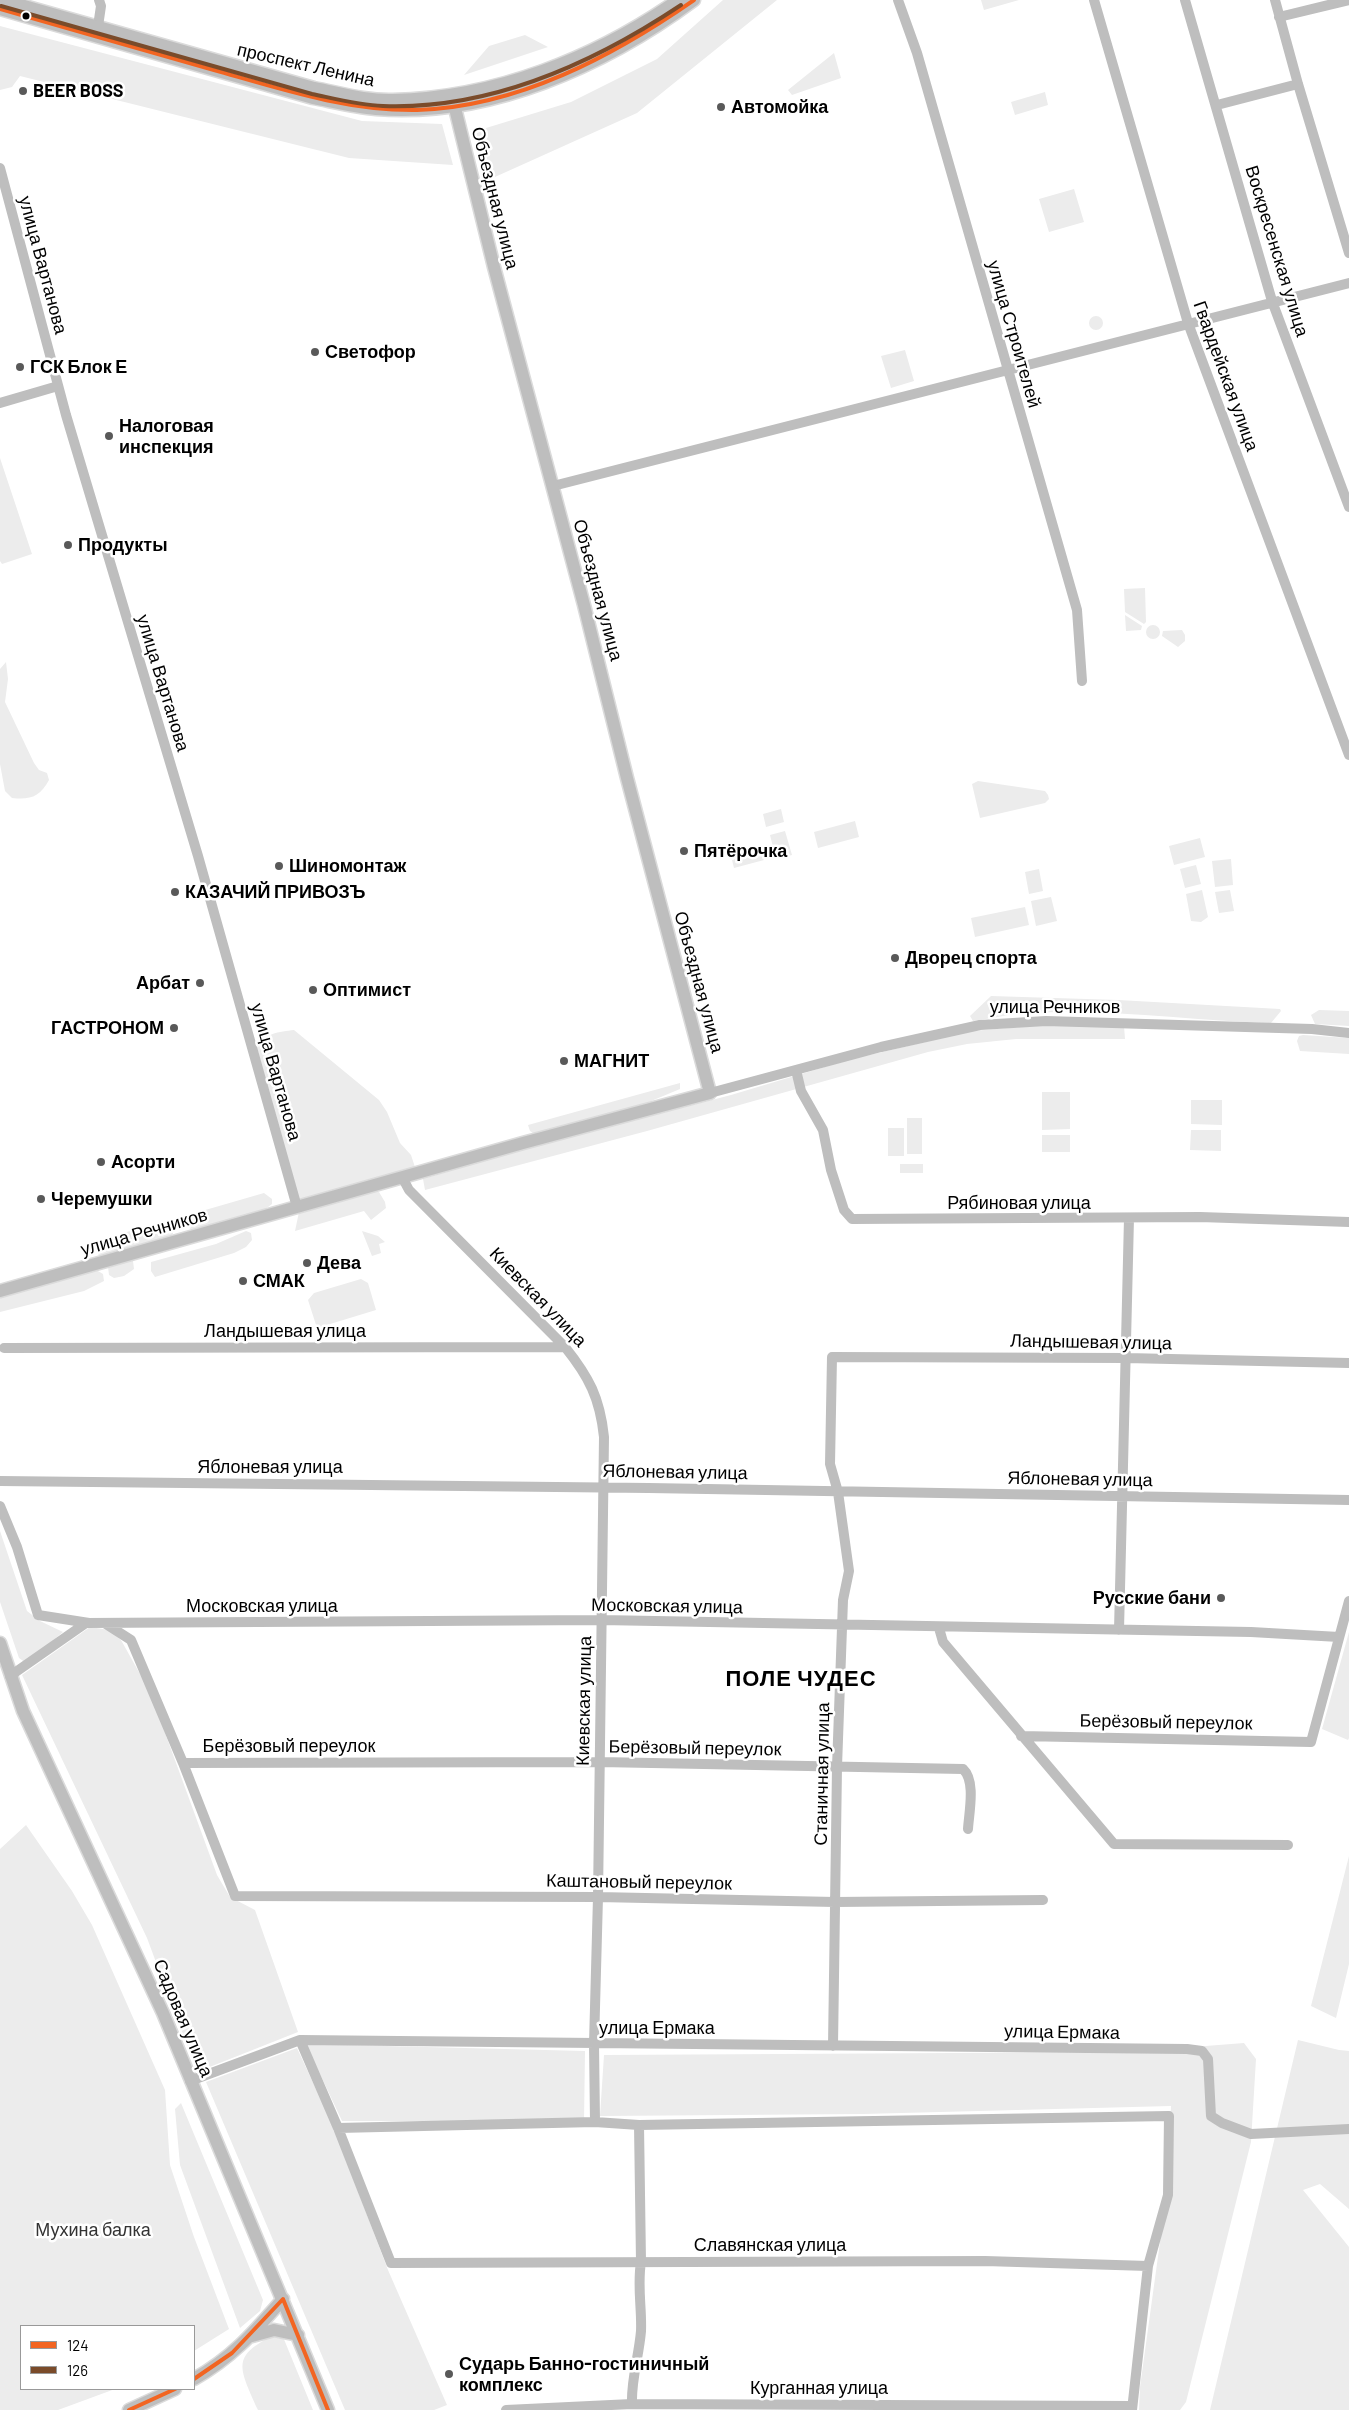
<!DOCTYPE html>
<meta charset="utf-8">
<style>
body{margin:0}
#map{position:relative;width:1349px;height:2410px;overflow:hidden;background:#fff;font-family:Barlow,sans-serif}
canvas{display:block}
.legend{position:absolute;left:20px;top:2325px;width:175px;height:65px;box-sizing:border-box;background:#fff;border:1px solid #999;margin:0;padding:6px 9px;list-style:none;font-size:15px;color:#000}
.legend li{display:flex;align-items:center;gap:10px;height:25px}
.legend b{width:25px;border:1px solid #999}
</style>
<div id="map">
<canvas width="1349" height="2410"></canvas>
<ul class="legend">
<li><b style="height:6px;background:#f26522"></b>124</li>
<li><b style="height:6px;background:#7a4b2a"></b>126</li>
</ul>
</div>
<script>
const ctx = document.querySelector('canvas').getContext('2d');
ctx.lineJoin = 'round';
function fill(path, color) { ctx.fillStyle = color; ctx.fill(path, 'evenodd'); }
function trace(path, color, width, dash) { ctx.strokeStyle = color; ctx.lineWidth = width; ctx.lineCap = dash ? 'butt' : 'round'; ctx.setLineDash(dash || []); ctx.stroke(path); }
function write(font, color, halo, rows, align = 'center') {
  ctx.font = font + ' Barlow,sans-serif'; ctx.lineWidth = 5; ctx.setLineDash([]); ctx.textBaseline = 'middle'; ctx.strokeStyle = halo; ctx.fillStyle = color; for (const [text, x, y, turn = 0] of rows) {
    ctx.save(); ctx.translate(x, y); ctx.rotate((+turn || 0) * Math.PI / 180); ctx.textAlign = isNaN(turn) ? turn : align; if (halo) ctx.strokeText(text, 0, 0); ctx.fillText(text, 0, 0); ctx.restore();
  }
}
fill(new Path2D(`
 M723 0H777L637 113 486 181 473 132 571 102 657 59Z
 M981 0H1019L984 10Z
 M0 26 362 121 442 124 453 165 349 158 20 76 12 87 0 90Z
 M525 35 548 47 464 75 489 46Z
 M834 53 841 78 792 95 788 90Z
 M1045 92 1048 105 1015 115 1011 102Z
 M1074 189 1084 222 1049 232 1039 199Z
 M1089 323a7 7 0 1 1 14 0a7 7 0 1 1-14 0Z
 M905 350 914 381 891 388 881 356Z
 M0 458 32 554 2 564 0 561Z
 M1145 588 1146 622 1144 624 1125 612 1124 589Z
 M1125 615 1142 626 1141 630 1126 631Z
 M1146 632a7 7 0 1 1 14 0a7 7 0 1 1-14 0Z
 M1182 630 1185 635V641L1178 647 1162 636 1163 631Z
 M6 662 8 679 5 702 34 763 39 770 47 773 49 780C40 797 30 800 12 798L5 791 0 764V669Z
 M978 781 1045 791 1048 795 1049 799 1045 803 980 818 972 784Z
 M781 809 784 822 766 827 763 814Z
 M855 821 859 837 818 848 814 832Z
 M785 831 792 855 776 859 770 835Z
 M1200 838 1205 857 1174 865 1169 846Z
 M762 852 764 860 734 868 732 860Z
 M1231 859 1233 885 1215 887 1212 861Z
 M1196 865 1201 884 1185 888 1180 869Z
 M1039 869 1043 891 1029 894 1025 872Z
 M1202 890 1208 917 1201 922 1191 921 1186 894Z
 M1230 890 1234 911 1219 913 1215 892Z
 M1051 897 1057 921 1036 926 1031 901Z
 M1025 907 1029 925 975 937 971 918Z
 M991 996 1118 1000 1280 1009 1281 1011 1271 1023C1187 1021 1103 1007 1019 1014 1004 1015 988 1019 973 1021L970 1016Z
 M1319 1010 1349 1011V1026L1315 1024 1311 1015Z
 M1045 1025 1124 1026 1125 1039H1016L967 1044 928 1052 647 1131 425 1190 423 1179 525 1149 731 1095 848 1060 972 1031Z
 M294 1030 379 1100 387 1112 400 1143 411 1155 416 1170 300 1202 257 1048C262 1033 280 1032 294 1030Z
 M1303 1035 1349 1038V1054L1300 1051 1297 1041 1299 1036Z
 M680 1083V1089L644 1104 536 1135 530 1131 528 1125Z
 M1042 1092H1070V1129L1042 1130Z
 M1191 1100H1222V1125L1191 1124Z
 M907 1118H922V1154H907Z
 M888 1128H904V1156H888Z
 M1191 1130H1221V1151L1190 1150Z
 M1042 1135H1070V1152H1042Z
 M900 1164H923V1173H900Z
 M371 1192H379L385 1202 386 1208 371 1220 364 1211 295 1231 299 1212Z
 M264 1193 272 1199V1204C257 1218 211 1227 191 1230L187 1225 188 1215Z
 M167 1222 173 1228V1234L169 1237 99 1256 96 1248C103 1238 154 1222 167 1222Z
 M246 1231 251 1233 252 1240 246 1247 234 1253 155 1277 151 1271V1262L216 1244Z
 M362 1231 378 1236 385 1242 379 1244 381 1253 372 1256Z
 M130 1259 133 1261 134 1269 124 1276 114 1278 109 1275 108 1267 110 1263Z
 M88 1271H98L103 1274 104 1281 84 1291 0 1312V1295Z
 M361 1279 368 1283 376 1310 317 1328 308 1300 314 1293Z
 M0 1531 27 1611 40 1621 63 1632 26 1663 19 1658 0 1602Z
 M90 1627 109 1630 121 1640 145 1683 164 1730 217 1875 230 1897 255 1910 298 2032 197 2072 147 1938 22 1675Z
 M1349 1632V1738L1348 1740 1322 1729Z
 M26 1825 72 1891 92 1925 165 2090 170 2165 194 2237 229 2329 194 2351V2326H21V2389H115L58 2410H0V1849Z
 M1349 1856V1964L1336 2018 1311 2006Z
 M1298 2040 1339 2050 1349 2051V2209L1320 2184 1303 2190 1349 2247V2410H1210Z
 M1244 2043 1256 2059 1251 2142 1186 2402 1180 2410H1139L1140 2387 1168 2184 1171 2106 863 2114 600 2116 604 2055 1129 2052Z
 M306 2044 585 2051 584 2121H342Z
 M297 2048 333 2126 388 2270 447 2405 434 2410H345L206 2082Z
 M181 2103 263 2300 260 2311 240 2328 180 2165 175 2109Z
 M281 2332 313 2410H258C238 2365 230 2355 281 2332Z`), '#ececec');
const major = new Path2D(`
 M3 0 314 88C340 93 367 101 393 100 495 98 595 58 678 0
 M0 9 313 98C334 102 355 107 376 109 489 118 605 66 694 0
 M0 1291 523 1143 710 1093 627 778 584 605 494 267 452 96
 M0 1643 23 1711 163 2013 328 2410
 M252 2336 274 2330 298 2335
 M194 2379C233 2357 254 2332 283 2299
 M129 2410 175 2389`);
trace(major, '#dbdbdb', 15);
trace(new Path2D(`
 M898 0 917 53 1077 610 1082 681
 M1094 0 1188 323 1349 755
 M1185 0 1272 301 1349 507
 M1275 0 1298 84 1349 253
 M1279 17 1349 0
 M97 33 101 6 99 0
 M1217 105 1298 84
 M0 168 66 415 198 856 297 1207
 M0 403 58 386
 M553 486 1349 283
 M796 1070 801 1091 823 1130 831 1170 844 1210 852 1219 1200 1217 1349 1222
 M710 1093 881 1047 980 1025 1046 1021 1312 1029 1349 1033
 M402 1177 409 1190 565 1347C589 1377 600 1398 604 1437L598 1897 594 2044 595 2122
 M4 1348 565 1347
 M0 1481C450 1485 899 1490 1349 1500
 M0 1506 17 1547 38 1615 89 1623
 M106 1624 131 1640 183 1763 235 1896 598 1897 835 1902 1043 1900
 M939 1628 943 1642 1114 1844 1288 1845
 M1119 1630 1129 1218
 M10 1676 86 1623 601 1620 1251 1632 1339 1637
 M1021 1736 1311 1742 1349 1601
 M183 1763 600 1762 963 1769C976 1781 969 1812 968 1829
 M300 2040 338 2128 391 2263 985 2261 1148 2266
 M833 2046 837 1767 843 1600 849 1571 838 1492 830 1464 832 1357 1126 1358 1349 1363
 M190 2081 300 2040 1187 2049 1202 2051 1208 2059 1211 2116 1222 2123 1251 2134 1349 2129
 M338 2128 595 2122 639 2125 1169 2116 1168 2195 1148 2266 1132 2410
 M632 2404C631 2379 639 2356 641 2331 642 2308 637 2286 641 2262L639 2125
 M506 2410 632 2404 1132 2406`), '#bebebe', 10);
trace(major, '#bebebe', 12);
trace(new Path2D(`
 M0 9C71 29 143 50 214 70 281 89 347 111 417 110 518 107 613 56 694 0
 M194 2379 232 2353 283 2299 328 2410
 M129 2410 175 2389`), '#f26522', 4);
trace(new Path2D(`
 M1 6 312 94C336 99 359 105 383 106 491 110 594 63 681 5`), '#7a4b2a', 4);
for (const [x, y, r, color] of [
 [26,16,4.5,"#000"],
 [23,91,5,"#595959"],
 [721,107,5,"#595959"],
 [315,352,5,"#595959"],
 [20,367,5,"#595959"],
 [109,436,5,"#595959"],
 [68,545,5,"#595959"],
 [684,851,5,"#595959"],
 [279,866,5,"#595959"],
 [175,892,5,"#595959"],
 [895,958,5,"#595959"],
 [200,983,5,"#595959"],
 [313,990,5,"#595959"],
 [174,1028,5,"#595959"],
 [564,1061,5,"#595959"],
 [101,1162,5,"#595959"],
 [41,1199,5,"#595959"],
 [307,1263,5,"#595959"],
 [243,1281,5,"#595959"],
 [1221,1598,5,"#595959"],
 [449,2374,5,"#595959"]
]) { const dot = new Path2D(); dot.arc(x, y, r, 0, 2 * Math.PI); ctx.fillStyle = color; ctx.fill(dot); trace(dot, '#fff', 2); }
write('18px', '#000', '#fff', [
 ["проспект Ленина",306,65,13],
 ["Объездная улица",495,198,76],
 ["Воскресенская улица",1277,251,73],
 ["улица Вартанова",43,265,75],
 ["улица Строителей",1014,334,74],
 ["Гвардейская улица",1226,376,70],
 ["Объездная улица",598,590,75],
 ["улица Вартанова",163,683,73],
 ["Объездная улица",699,982,75],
 ["улица Речников",1055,1007],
 ["улица Вартанова",276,1072,74],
 ["Рябиновая улица",1019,1203],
 ["улица Речников",144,1232,-16],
 ["Киевская улица",538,1297,46],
 ["Ландышевая улица",285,1331],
 ["Ландышевая улица",1091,1342,1],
 ["Яблоневая улица",270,1467],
 ["Яблоневая улица",675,1472,1],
 ["Яблоневая улица",1080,1479,1],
 ["Московская улица",262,1606],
 ["Московская улица",667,1606,1],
 ["Киевская улица",584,1701,-89],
 ["Берёзовый переулок",1166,1722,1],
 ["Берёзовый переулок",289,1746],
 ["Берёзовый переулок",695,1748,1],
 ["Станичная улица",822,1774,-89],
 ["Каштановый переулок",639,1882,1],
 ["Садовая улица",183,2018,67],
 ["улица Ермака",657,2028],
 ["улица Ермака",1062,2032,1],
 ["Славянская улица",770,2245],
 ["Курганная улица",819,2388]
]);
write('bold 18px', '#000', '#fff', [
 ["BEER BOSS",33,91],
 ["Автомойка",731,107],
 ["Светофор",325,352],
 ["ГСК Блок Е",30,367],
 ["Налоговая",119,426],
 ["инспекция",119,447],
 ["Продукты",78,545],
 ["Пятёрочка",694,851],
 ["Шиномонтаж",289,866],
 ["КАЗАЧИЙ ПРИВОЗЪ",185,892],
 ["Дворец спорта",905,958],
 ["Арбат",190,983,"right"],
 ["Оптимист",323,990],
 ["ГАСТРОНОМ",164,1028,"right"],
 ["МАГНИТ",574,1061],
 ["Асорти",111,1162],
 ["Черемушки",51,1199],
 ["Дева",317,1263],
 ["СМАК",253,1281],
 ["Русские бани",1211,1598,"right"],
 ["Сударь Банно-гостиничный",459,2364],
 ["комплекс",459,2385]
], 'left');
write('18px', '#333', '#fff', [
 ["Мухина балка",93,2230]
]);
ctx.letterSpacing = '1px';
write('bold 22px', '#000', '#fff', [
 ["ПОЛЕ ЧУДЕС",801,1679]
]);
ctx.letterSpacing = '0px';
</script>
